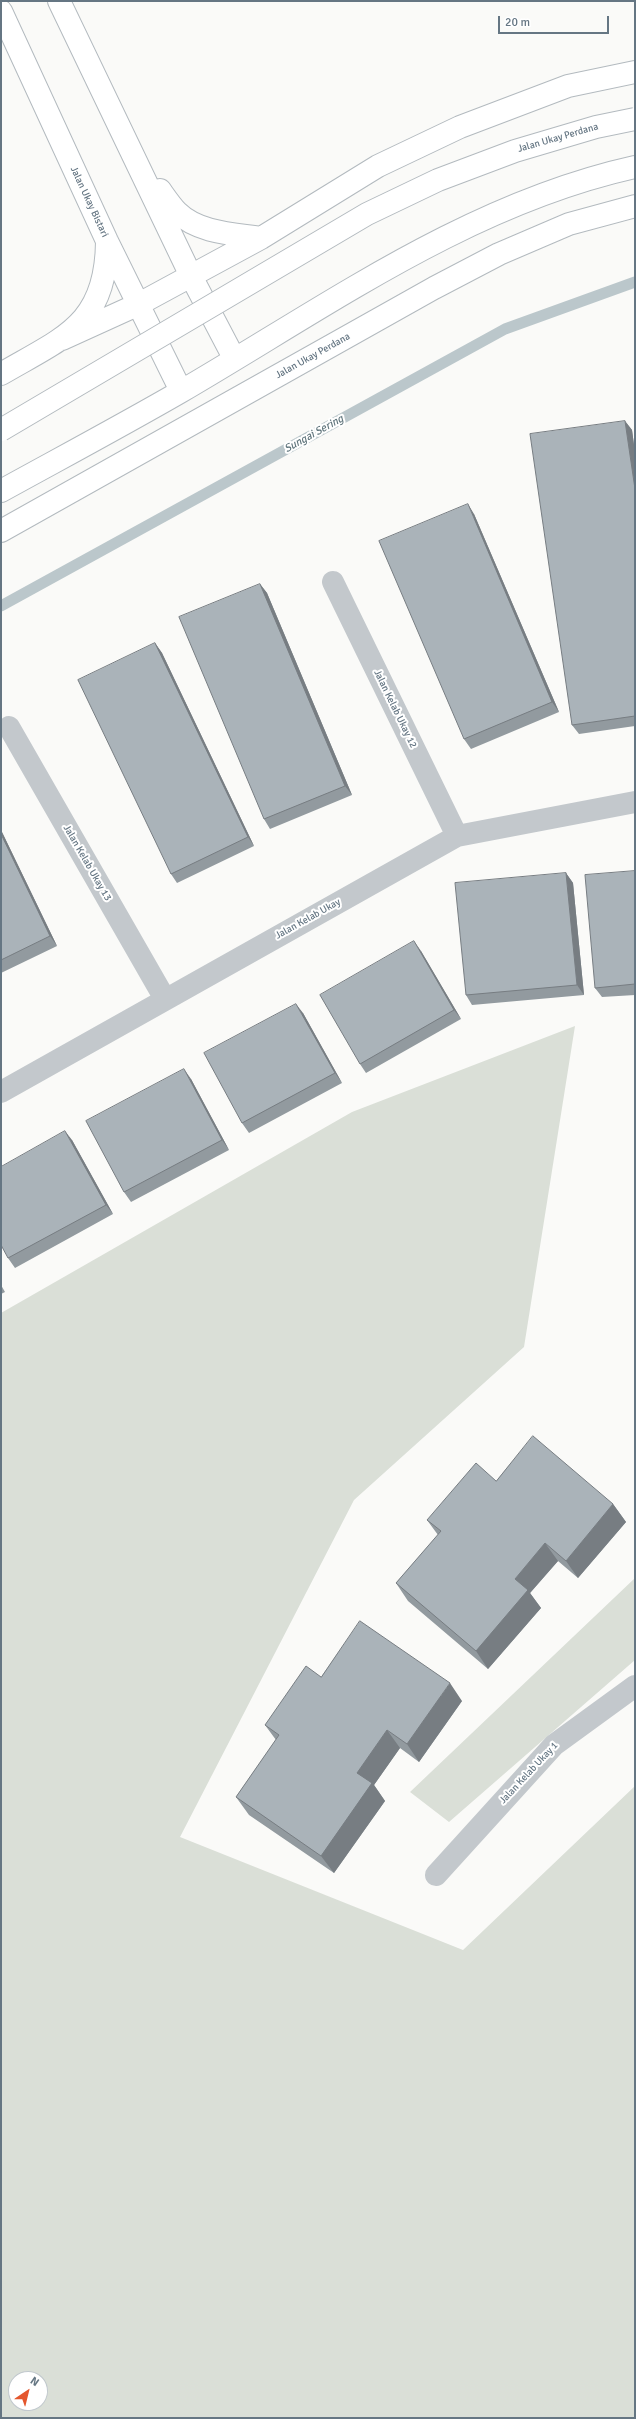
<!DOCTYPE html>
<style>
body{margin:0}
#map{position:relative;width:636px;height:2419px;overflow:hidden;background:#fafaf8;font-family:Signika,sans-serif}
canvas{display:block}
.frame{position:absolute;inset:0;border:2px solid #657683;pointer-events:none}
.north{position:absolute;left:8px;top:2371px;width:40px;height:40px;box-sizing:border-box;background:#fff;border:1px solid #c1c8cd;border-radius:50%;rotate:35deg;font-size:11px;font-weight:700;line-height:16px;text-align:center;color:#657683}
.north::after{content:'';display:block;margin:auto;width:14px;height:18px;background:#e4572e;clip-path:polygon(50% 0,100% 100%,50% 72%,0 100%)}
.scale{position:absolute;left:498px;top:16px;width:111px;height:18px;box-sizing:border-box;border:2px solid #657683;border-top:0;padding-left:5px;font-size:12px;line-height:14px;white-space:nowrap;color:#657683;-webkit-text-stroke:3px #fff;paint-order:stroke}
</style>
<div id="map">
<canvas width="636" height="2419"></canvas>
<div class="frame"></div>
<div class="north">N</div>
<div class="scale">20 m</div>
</div>
<script>
const ctx = document.querySelector('canvas').getContext('2d');
ctx.lineJoin = 'round';
function fill(path, color) { ctx.fillStyle = color; ctx.fill(path, 'evenodd'); }
function trace(path, color, width, dash) { ctx.strokeStyle = color; ctx.lineWidth = width; ctx.lineCap = dash ? 'butt' : 'round'; ctx.setLineDash(dash || []); ctx.stroke(path); }
function write(font, color, halo, rows, align = 'center') {
  ctx.font = font + ' Signika,sans-serif'; ctx.lineWidth = 4; ctx.setLineDash([]); ctx.textBaseline = 'middle'; ctx.strokeStyle = halo; ctx.fillStyle = color; for (const [text, x, y, turn = 0] of rows) {
    ctx.save(); ctx.translate(x, y); ctx.rotate((+turn || 0) * Math.PI / 180); ctx.textAlign = isNaN(turn) ? turn : align; if (halo) ctx.strokeText(text, 0, 0); ctx.fillText(text, 0, 0); ctx.restore();
  }
}
fill(new Path2D(`
 M575 1026 524 1347 354 1500 180 1837 463 1950 635 1786V2418H1V1313L352 1112ZM16 2379H40V2403H16Z
 M635 1578V1660L449 1822 410 1792Z`), '#dadfd7');
trace(new Path2D(`
 M1 606 505 329 635 282`), '#bbc7cb', 11);
const secondary = new Path2D(`
 M59 1 191 276 234 358
 M1 11 107 241 181 391
 M160 190C165 197 171 206 177 212 198 233 234 234 261 238
 M62 339 139 304 261 238 378 166 460 127 568 86 635 72
 M1 374C64 337 106 325 107 242
 M1 491C61 458 121 426 180 392 326 307 468 204 635 167
 M1 531 434 288 499 254 569 224 635 206`);
trace(secondary, '#b3babf', 24);
trace(new Path2D(`
 M333 582 457 836
 M9 727 165 999
 M1 1092 457 836 635 802
 M436 1875 554 1745 635 1686`), '#c3c8cc', 22);
trace(secondary, '#fff', 22);
const secondaryBridge = new Path2D(`
 M1 430 367 214 438 180 515 151 596 127 635 119`);
trace(secondaryBridge, '#b3babf', 24, []);
trace(secondaryBridge, '#fff', 22);
fill(new Path2D(`
 M625 421 632 430 635 452V726L579 734 572 725Z
 M474 514 559 712 471 749 464 739Z
 M260 584 267 593 352 795 270 829 264 819Z
 M155 643 162 653 254 846 177 883 171 874Z
 M1 830 57 946 1 973Z
 M635 871V995L602 997 595 988Z
 M566 873 573 883 584 995 472 1005 466 995Z
 M421 951 461 1019 366 1073 360 1064Z
 M303 1013 342 1083 249 1133 242 1123Z
 M191 1079 229 1150 131 1202 124 1192Z
 M72 1140 113 1214 15 1268 8 1258Z
 M1 1285 5 1292 1 1294Z
 M613 1504 626 1522 578 1578 558 1561 530 1593 541 1608 488 1669 408 1601 396 1583 438 1535 427 1520Z
 M321 1677 462 1701 419 1762 400 1748 374 1785 385 1801 334 1873 249 1815 236 1797 276 1740 265 1725Z`), '#929a9f');
fill(new Path2D(`
 M625 421 632 430 635 452V489Z
 M468 504 474 514 559 712 552 702Z
 M260 584 267 593 352 795 345 786Z
 M155 643 162 653 254 846 248 837Z
 M1 830 57 946 50 936 1 834Z
 M566 873 573 883 584 995 577 985Z
 M414 941 421 951 461 1019 454 1010Z
 M296 1004 303 1013 342 1083 335 1073Z
 M184 1069 191 1079 229 1150 222 1140Z
 M65 1131 72 1140 113 1214 106 1205Z
 M613 1504 626 1522 578 1578 566 1561Z
 M545 1543 558 1561 530 1593 541 1608 488 1669 476 1651 515 1579Z
 M450 1683 462 1701 419 1762 407 1744Z
 M387 1730 400 1748 374 1785 385 1801 334 1873 321 1856 357 1773Z`), '#777d82');
const building = new Path2D(`
 M625 421 635 489V716L572 725 530 434Z
 M468 504 552 702 464 739 379 541Z
 M260 584 345 786 264 819 179 617Z
 M155 643 248 837 171 874 78 680Z
 M1 834 50 936 1 960Z
 M635 871V984L595 988 585 875Z
 M566 873 577 985 466 995 455 883Z
 M414 941 454 1010 360 1064 320 995Z
 M296 1004 335 1073 242 1123 204 1053Z
 M184 1069 222 1140 124 1192 86 1121Z
 M65 1131 106 1205 8 1258 1 1245V1167Z
 M533 1436 613 1504 566 1561 545 1543 515 1579 528 1590 476 1651 396 1583 441 1531 427 1520 476 1463 496 1481Z
 M360 1621 450 1683 407 1744 387 1730 357 1773 372 1783 321 1856 236 1797 279 1735 265 1725 306 1666 321 1677Z`);
fill(building, '#aab3b9');
trace(building, '#777d82', 1);
write('10px', '#657683', '#fff', [
 ["Jalan Ukay Perdana",558,138,-16],
 ["Jalan Ukay Bistari",89,202,65],
 ["Jalan Ukay Perdana",313,356,-29],
 ["Jalan Kelab Ukay 12",395,709,64],
 ["Jalan Kelab Ukay 13",87,863,60],
 ["Jalan Kelab Ukay",308,919,-29],
 ["Jalan Kelab Ukay 1",529,1773,-47]
]);
write('italic 11px', '#60757c', '#fff', [
 ["Sungai Sering",314,434,-29]
]);
</script>
